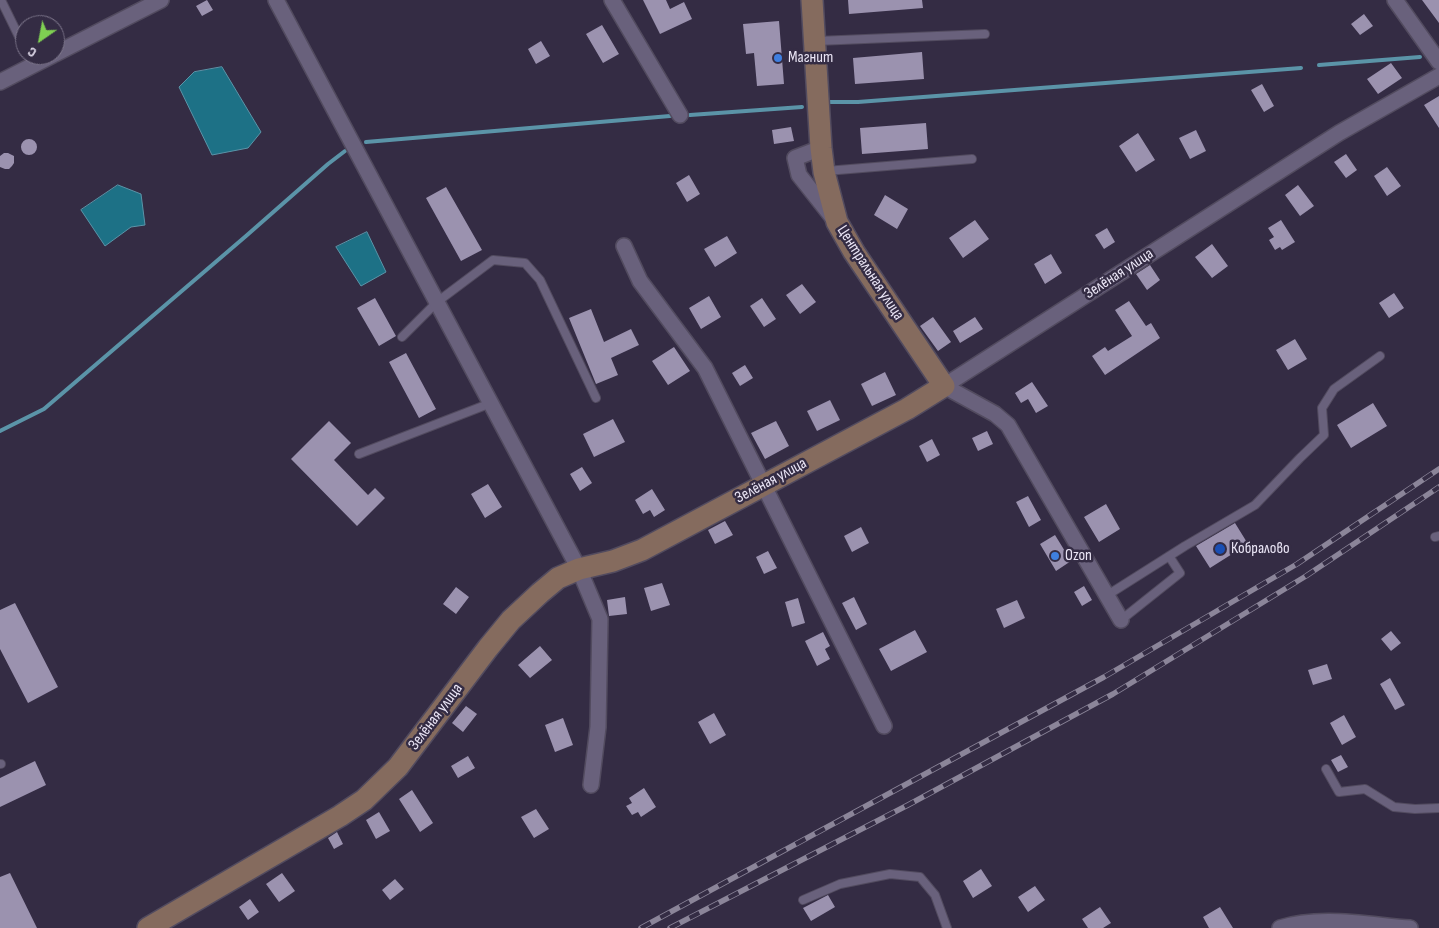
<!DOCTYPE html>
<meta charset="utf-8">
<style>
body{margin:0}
#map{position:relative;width:1439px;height:928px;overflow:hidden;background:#342c44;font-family:"Sofia Sans Condensed",sans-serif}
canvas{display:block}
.north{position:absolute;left:15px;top:15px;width:50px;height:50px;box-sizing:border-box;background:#342c44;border:1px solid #7d768b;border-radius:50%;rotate:213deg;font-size:14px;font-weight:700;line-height:20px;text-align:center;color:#ebe6f6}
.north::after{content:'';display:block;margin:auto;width:18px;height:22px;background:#7fd052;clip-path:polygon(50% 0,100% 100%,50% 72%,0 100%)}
</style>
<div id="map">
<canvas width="1439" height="928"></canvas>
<div class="north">С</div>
</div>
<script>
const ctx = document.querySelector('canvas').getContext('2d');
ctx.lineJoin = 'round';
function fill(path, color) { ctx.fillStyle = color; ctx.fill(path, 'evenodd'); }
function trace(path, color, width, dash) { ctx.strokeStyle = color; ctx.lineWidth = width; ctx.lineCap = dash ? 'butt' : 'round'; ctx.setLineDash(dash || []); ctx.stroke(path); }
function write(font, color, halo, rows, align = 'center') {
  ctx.font = font + ' "Sofia Sans Condensed",sans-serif'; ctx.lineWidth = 5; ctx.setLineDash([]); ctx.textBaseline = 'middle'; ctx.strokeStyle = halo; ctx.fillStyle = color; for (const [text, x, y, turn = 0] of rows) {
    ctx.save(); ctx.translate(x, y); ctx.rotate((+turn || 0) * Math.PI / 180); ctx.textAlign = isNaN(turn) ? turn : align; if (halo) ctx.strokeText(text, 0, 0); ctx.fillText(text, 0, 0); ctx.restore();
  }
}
const water = new Path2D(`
 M222 67 261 132 248 148 212 155 179 87 194 72Z
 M118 185 141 194 145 225 131 227 105 246 81 210Z
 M367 232 386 272 361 286 336 247Z`);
fill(water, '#1d7186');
trace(water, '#5b94a8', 1);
trace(new Path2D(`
 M1319 65 1420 57
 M830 102H858L1301 68
 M690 115 802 107
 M366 142 670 116
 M0 431 44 409 246 236 328 164 345 151`), '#5b94a8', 4);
fill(new Path2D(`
 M207 0 213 10 202 16 196 6Z
 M643 0H666L670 9 684 2 692 19 660 34Z
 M848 0H922L923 8 849 14Z
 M1422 0H1439V23Z
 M1364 14 1373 26 1360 35 1351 24Z
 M779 21 784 84 757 86 754 53 746 54 743 24Z
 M602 25 619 54 603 63 586 34Z
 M541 41 550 56 536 64 528 49Z
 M922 52 924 79 855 84 853 58Z
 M1391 63 1402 78 1378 94 1367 79Z
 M1262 84 1274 106 1264 112 1251 90Z
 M1439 96V128L1424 105Z
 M926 123 928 149 862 154 860 128Z
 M791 127 794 141 774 144 772 130Z
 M1196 130 1206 151 1190 159 1179 138Z
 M1138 133 1155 160 1136 172 1119 146Z
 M21 147a8 8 0 1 1 16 0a8 8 0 1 1-16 0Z
 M4 153H8L14 156V163L12 166 9 169H5L0 167V156Z
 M1346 154 1357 170 1346 178 1334 162Z
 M1387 167 1401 186 1387 196 1374 176Z
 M689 175 700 194 687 202 676 183Z
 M1298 185 1314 206 1300 216 1285 195Z
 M446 187 482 250 461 261 426 198Z
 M885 195 908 209 897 229 874 215Z
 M975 220 989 239 963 258 949 238Z
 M1281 220 1295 242 1282 250 1280 247 1275 250 1269 240 1274 237 1268 228Z
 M1107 228 1115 242 1104 249 1095 235Z
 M727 236 737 253 715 267 704 249Z
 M1212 244 1228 266 1212 278 1195 257Z
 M1051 254 1062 273 1045 284 1034 264Z
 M1150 265 1160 280 1147 290 1136 274Z
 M802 284 816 302 800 314 786 295Z
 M1394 293 1404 308 1389 318 1379 303Z
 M709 296 721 317 701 329 689 308Z
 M375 298 396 336 379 346 357 308Z
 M762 298 776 319 764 327 750 306Z
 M1129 301 1146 326 1151 323 1160 338 1105 375 1092 356 1105 347 1108 351 1132 336 1115 310Z
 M591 309 604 342 631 329 639 345 611 358 618 375 596 384 569 318Z
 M933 317 951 342 938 351 920 326Z
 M975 317 983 329 960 343 953 331Z
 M1295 339 1307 359 1288 370 1276 350Z
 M674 347 690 371 668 385 652 361Z
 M406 353 436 409 419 418 389 362Z
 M745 365 753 378 740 386 732 373Z
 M885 372 896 395 872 406 861 384Z
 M1032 382 1048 406 1036 413 1028 399 1021 403 1015 393Z
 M830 400 840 420 817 431 807 411Z
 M1373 403 1387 426 1351 448 1337 425Z
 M613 419 625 442 594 457 583 434Z
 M329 421 351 443 334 460 368 495 375 488 385 498 357 526 291 459Z
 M776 421 789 446 765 459 751 433Z
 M987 431 993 444 978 451 972 438Z
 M932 439 940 455 927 462 919 446Z
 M582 467 592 483 580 491 570 474Z
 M488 484 502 507 485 518 471 494Z
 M652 489 665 510 654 517 650 510 643 514 635 500Z
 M1028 496 1041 520 1029 527 1016 502Z
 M1106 504 1120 529 1099 542 1084 517Z
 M725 521 733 535 715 544 708 530Z
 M1235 523 1248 544 1210 568 1196 546Z
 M861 527 869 543 852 552 844 536Z
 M1055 535 1071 561 1056 571 1040 544Z
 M768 551 777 568 764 574 756 557Z
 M662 583 670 605 651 611 644 588Z
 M1084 586 1092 600 1082 606 1074 592Z
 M456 587 469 597 456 614 443 604Z
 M625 597 627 614 609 616 607 600Z
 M854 597 867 624 856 630 842 603Z
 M798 598 805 623 792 627 785 602Z
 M1017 600 1025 618 1004 628 996 609Z
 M15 603 58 687 28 703 0 649V610Z
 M915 630 927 652 891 671 879 649Z
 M1391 631 1401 643 1391 651 1381 639Z
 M823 632 830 646 825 649 830 659 817 666 805 641Z
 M540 646 552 660 530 678 518 665Z
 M1327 664 1332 679 1313 685 1308 670Z
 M1390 678 1405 705 1395 710 1380 684Z
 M466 706 477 714 463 732 452 723Z
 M714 713 726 735 710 744 698 722Z
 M1344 715 1356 737 1342 745 1330 723Z
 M563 718 573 745 555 752 545 725Z
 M1341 755 1348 767 1338 772 1331 760Z
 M468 756 475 768 458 778 451 766Z
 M35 761 46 785 0 807V778Z
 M644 788 656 807 641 817 638 812 632 815 626 806 632 803 629 798Z
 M412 790 433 823 420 832 399 799Z
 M536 809 549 829 534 838 521 817Z
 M379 812 390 831 376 839 366 820Z
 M337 832 343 844 334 849 328 838Z
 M981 869 992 886 973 898 963 881Z
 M10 873 37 928H0V877Z
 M282 873 295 891 279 902 266 884Z
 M395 879 404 889 390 900 382 890Z
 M1035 886 1045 900 1028 912 1018 897Z
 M828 895 835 907 811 921 803 908Z
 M250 899 259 912 248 920 239 907Z
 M1100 907 1111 923 1103 928H1088L1082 919Z
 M1220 907 1233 928H1209L1203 917Z`), '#9b92af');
const lane = new Path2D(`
 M1 0 25 49
 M817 41 985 34
 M826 171 972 159
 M402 337 437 302 493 260 525 263 540 280 596 398
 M359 454 491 403
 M1435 537 1439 536
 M1106 596 1185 546 1255 505 1300 458 1324 435 1322 408 1334 389 1380 356
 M1121 620 1180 573 1169 556
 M0 764H1
 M1326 769 1339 792 1365 789 1394 807 1415 809 1439 808
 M803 900 840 884 890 874 920 877 935 895 947 928`);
const street = new Path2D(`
 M276 0 579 569 600 619 598 727 591 785
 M612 0 680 115
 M1395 0 1439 62
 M55 54 161 0
 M0 82 53 55
 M821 148 795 158 799 175 833 218
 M624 246 640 281 705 368 884 726
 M1121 620 1008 425 995 414 944 386 1339 133 1439 76
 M1280 928C1320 915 1369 925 1410 928`);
const secondary = new Path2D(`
 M148 928 340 816 364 800 398 767 488 648 511 620 540 593 558 578 579 569 613 561 642 550 907 409 944 386 854 252 837 222 824 172 821 148 812 0`);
trace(lane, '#524b5f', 10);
trace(street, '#524b5f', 18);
trace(secondary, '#524b5f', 24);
trace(lane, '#69617c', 8);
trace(street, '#69617c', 15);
trace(secondary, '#856b5e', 21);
const rail = new Path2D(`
 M641 928 1104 677 1297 564 1439 469
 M670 928 908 805 1113 694 1306 576 1439 487`);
trace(rail, '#8b8599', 5.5);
trace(rail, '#342c44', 4, [11]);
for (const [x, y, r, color] of [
 [778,58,5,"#3f7fe0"],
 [1220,549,6,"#1a4fb4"],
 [1055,556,5,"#3f7fe0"]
]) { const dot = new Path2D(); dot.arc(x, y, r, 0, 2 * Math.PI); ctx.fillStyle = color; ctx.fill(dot); trace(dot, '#342c44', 2); }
write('16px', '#ebe6f6', '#342c44', [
 ["Магнит",788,58],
 ["Кобралово",1231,549],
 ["Ozon",1065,556]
], 'left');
write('16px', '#ebe6f6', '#342c44', [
 ["Центральная улица",870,273,57],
 ["Зелёная улица",1119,274,-33],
 ["Зелёная улица",771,481,-28],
 ["Зелёная улица",436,717,-53]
]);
</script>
